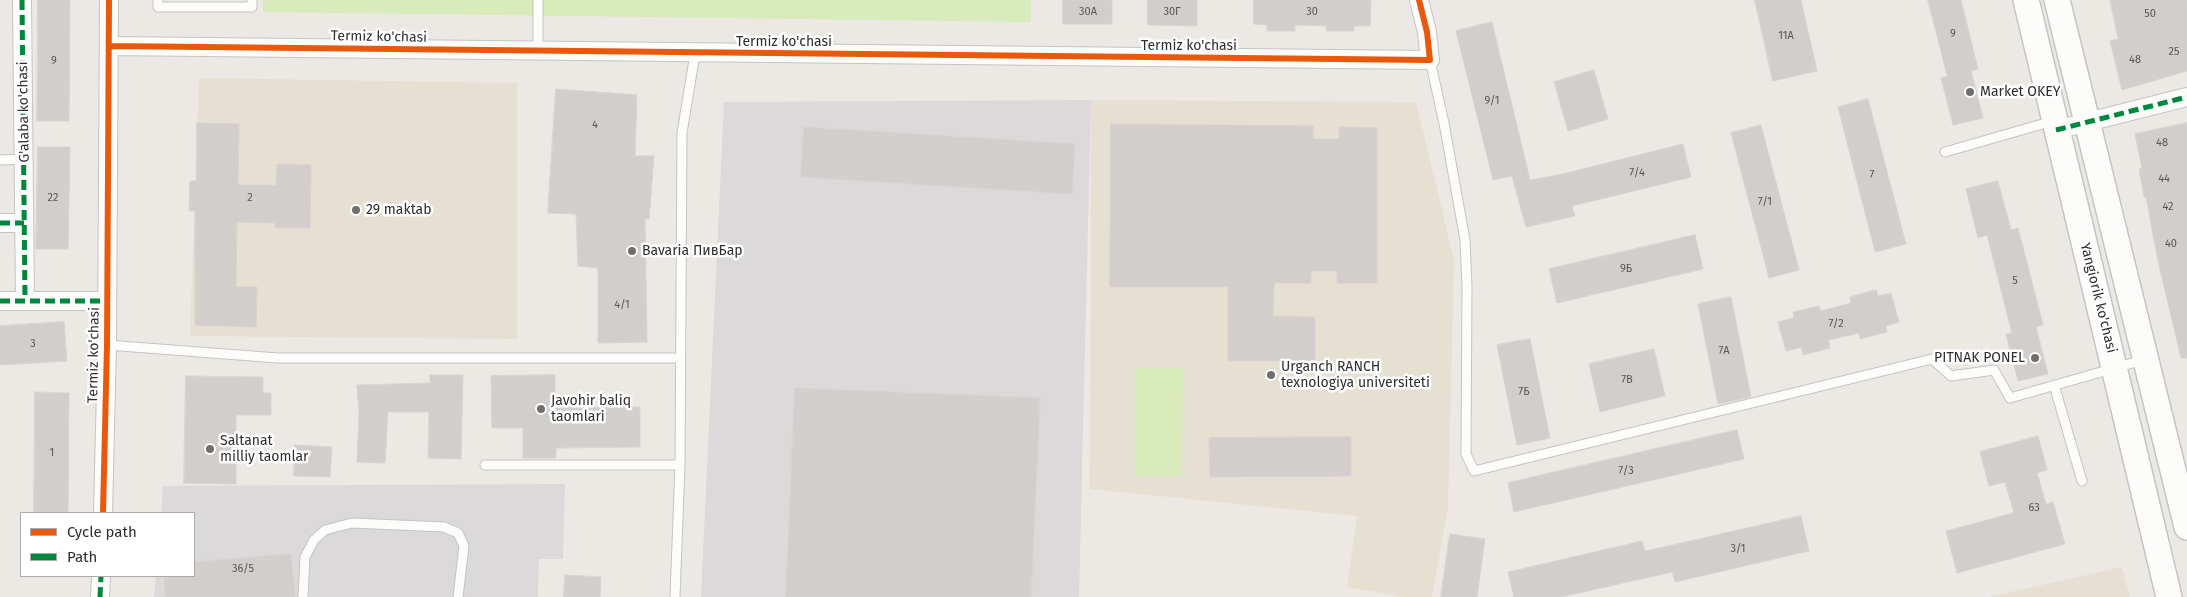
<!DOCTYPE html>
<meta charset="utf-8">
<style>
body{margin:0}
#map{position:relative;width:2187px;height:597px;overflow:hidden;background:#ece8e4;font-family:"Fira Sans",sans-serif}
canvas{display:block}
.legend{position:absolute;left:20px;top:512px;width:175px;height:65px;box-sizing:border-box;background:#fff;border:1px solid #ababab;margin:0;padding:6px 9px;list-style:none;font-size:15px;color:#2e2e2e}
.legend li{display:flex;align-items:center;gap:10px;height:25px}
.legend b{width:25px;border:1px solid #ababab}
</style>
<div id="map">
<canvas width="2187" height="597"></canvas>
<ul class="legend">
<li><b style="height:6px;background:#e8590c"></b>Cycle path</li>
<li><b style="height:6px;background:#00873e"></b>Path</li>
</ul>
</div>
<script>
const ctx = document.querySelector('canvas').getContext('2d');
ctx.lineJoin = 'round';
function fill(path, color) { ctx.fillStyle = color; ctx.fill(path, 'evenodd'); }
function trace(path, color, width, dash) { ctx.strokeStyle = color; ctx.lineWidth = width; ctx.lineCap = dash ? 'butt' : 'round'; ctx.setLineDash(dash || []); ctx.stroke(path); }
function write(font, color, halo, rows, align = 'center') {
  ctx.font = font + ' "Fira Sans",sans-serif'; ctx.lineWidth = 5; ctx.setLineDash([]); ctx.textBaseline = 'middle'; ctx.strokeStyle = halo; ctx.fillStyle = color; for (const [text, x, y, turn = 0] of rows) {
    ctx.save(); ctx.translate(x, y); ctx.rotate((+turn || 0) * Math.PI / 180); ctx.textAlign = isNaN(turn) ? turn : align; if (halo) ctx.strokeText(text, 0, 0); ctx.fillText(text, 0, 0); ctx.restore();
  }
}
fill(new Path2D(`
 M1091 100 1079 597H701L724 102Z
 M565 484 563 559H539L538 597H154L156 576H194V513H161L163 486Z`), '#dcd9db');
fill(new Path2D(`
 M199 78 517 83V339L190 336Z
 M1091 100 1416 102 1454 260 1448 507 1432 597H1404L1347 587 1357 516 1090 489Z
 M2122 567 2130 597H1988Z`), '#e6e0d3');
fill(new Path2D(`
 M263 0H1031V22L263 12Z
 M1136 368H1183L1182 476H1135Z`), '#d9eabb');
const building = new Path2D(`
 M38 0H70L69 121H37Z
 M1063 0H1112V24H1063Z
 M1148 0H1197V26L1148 25Z
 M1254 0H1371L1370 26H1354V31H1326L1327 26 1295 25V31H1267V25L1254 24Z
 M1755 0H1801L1817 71 1773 81Z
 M1928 0H1961L1978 69 1971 71 1983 118 1953 125 1941 78 1947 76Z
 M2110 0H2187V71L2122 90 2110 41 2118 39Z
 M1492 22 1530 180 1563 174 1683 144 1691 177 1572 206 1575 216 1526 227 1512 176 1493 180 1456 31Z
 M1594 70 1608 119 1568 131 1554 82Z
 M556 89 637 95 635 156H654L649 219H645L647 342 598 343V268L578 266 576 214 548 213Z
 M1868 99 1906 244 1875 252 1838 107Z
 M197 123 239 124 238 185H276L277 164 311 165 310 228H275V223L237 222 236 287H257L256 327 195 325V211H189L190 181H196Z
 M2187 123V358H2181L2158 261 2146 197H2144L2139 169 2142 168 2135 134Z
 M1111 124 1313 126V139H1339V127L1377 128V283H1337V271H1311V283H1274L1273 316 1315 317V361H1228V287H1110Z
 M1761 125 1799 270 1769 278 1731 133Z
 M804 127 1075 144 1072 194 801 177Z
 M38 147H70L68 249H36Z
 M1998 181 2011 230 2018 228 2043 325 2036 327 2048 374 2018 381 2006 334 2012 333 1987 235 1978 238 1966 189Z
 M1695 235 1703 269 1557 303 1549 269Z
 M1876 290 1878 296 1891 293 1899 322 1886 326 1887 332 1860 339 1859 333 1828 340 1830 348 1803 355 1801 347 1786 351 1778 322 1794 318 1793 312 1819 306 1821 311 1851 303 1850 297Z
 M1731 297 1751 397 1718 404 1698 304Z
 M64 322 67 361 0 365V326Z
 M1530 339 1550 438 1517 445 1497 345Z
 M1654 349 1665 396 1600 412 1589 364Z
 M430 375H463L461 459 428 458 429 412H388L385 463 357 462 359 413 357 385 430 383Z
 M555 375V408L640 407V447L556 448V458H523V428H492L491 376Z
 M186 376 263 377V393H271V415H236V484L184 483Z
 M795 388 1040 398 1031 597H786Z
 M35 392 69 393 68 513H34Z
 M1737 430 1744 459 1514 512 1508 483Z
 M2038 436 2047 470 2037 473 2046 504 2053 502 2065 544 1957 573 1946 531 2014 513 2005 482 1989 486 1980 452Z
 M1351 437V476L1210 477 1209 438Z
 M295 445 332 447 330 477 294 476Z
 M1801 516 1809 551 1675 582 1672 572 1561 597H1514L1508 572 1642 541 1645 551Z
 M1450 534 1485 539 1477 597H1441Z
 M291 554 295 597H165L164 576H194V562Z
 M565 575 601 577 600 597H564Z`);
fill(building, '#d1cecb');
trace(building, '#d7d4d0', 1);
const service = new Path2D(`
 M158 0V7H252V0
 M538 0V52
 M1430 60 1444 123 1465 240 1467 286 1466 454 1474 471 1932 359 1951 376 1994 370 2010 398 2143 360
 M1945 152 2053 121
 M0 160 25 159
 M107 345 278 358H680
 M2054 385 2082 481
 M485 465H680
 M303 597 305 557 314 540 325 530 352 523 444 527 458 533 464 546 458 597
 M675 597 680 465 682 133 695 54`);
const minor = new Path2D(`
 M22 0 25 300
 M109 46 1430 60 1427 32 1419 0
 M2056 130 2187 97
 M0 223H24
 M0 301H107
 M103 513 107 345 109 0
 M100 597 101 576`);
const secondary = new Path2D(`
 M2026 0 2169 597
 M2057 0 2187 527`);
trace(service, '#c5c4c5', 11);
trace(minor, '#c5c4c5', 20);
trace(secondary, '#c5c4c5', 28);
trace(service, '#fcfcfb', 9);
trace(minor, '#fcfcfb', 18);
trace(secondary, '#fcfcfb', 25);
trace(new Path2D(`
 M22 0 25 300
 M2056 130 2187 97
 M0 223H24
 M0 301H107
 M100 597 101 576`), '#00873e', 5, [10, 5]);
trace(new Path2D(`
 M109 46 1430 60 1427 32 1419 0
 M103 513 107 345 109 0`), '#e8590c', 6);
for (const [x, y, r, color] of [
 [1970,92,5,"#706f6e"],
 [356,210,5,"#706f6e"],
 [632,251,5,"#706f6e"],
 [2035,358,5,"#706f6e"],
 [1271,375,5,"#706f6e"],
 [541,409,5,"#706f6e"],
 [210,449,5,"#706f6e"]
]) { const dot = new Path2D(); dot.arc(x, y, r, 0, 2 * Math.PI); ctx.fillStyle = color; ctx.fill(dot); trace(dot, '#fff', 2); }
write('11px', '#585857', null, [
 ["30А",1088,12],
 ["30Г",1172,12],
 ["30",1312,12],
 ["50",2150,14],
 ["9",1953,34],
 ["11A",1786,36],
 ["25",2174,52],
 ["48",2135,60],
 ["9",54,61],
 ["9/1",1492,101],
 ["4",595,125],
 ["48",2162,143],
 ["7/4",1637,173],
 ["7",1872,175],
 ["44",2164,179],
 ["22",53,198],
 ["2",250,198],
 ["7/1",1765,202],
 ["42",2168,207],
 ["40",2171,244],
 ["9Б",1626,269],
 ["5",2015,281],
 ["4/1",622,305],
 ["7/2",1836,324],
 ["3",33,344],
 ["7А",1724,351],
 ["7В",1627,380],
 ["7Б",1524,392],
 ["1",52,453],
 ["7/3",1626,471],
 ["63",2034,508],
 ["3/1",1738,549],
 ["36/5",243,569]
]);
write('14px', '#2e2e2e', '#fff', [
 ["Termiz ko'chasi",379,37,1],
 ["Termiz ko'chasi",784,42],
 ["Termiz ko'chasi",1189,46],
 ["G'alaba ko'chasi",24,112,-91],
 ["Yangiorik ko'chasi",2098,298,76],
 ["Termiz ko'chasi",94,355,-89]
]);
write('14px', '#2e2e2e', '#fff', [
 ["Market OKEY",1980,92],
 ["29 maktab",366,210],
 ["Bavaria ПивБар",642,251],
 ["PITNAK PONEL",2025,358,"right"],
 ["Urganch RANCH",1281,367],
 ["texnologiya universiteti",1281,383],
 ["Javohir baliq",551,401],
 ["taomlari",551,417],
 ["Saltanat",220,441],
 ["milliy taomlar",220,457]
], 'left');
</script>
